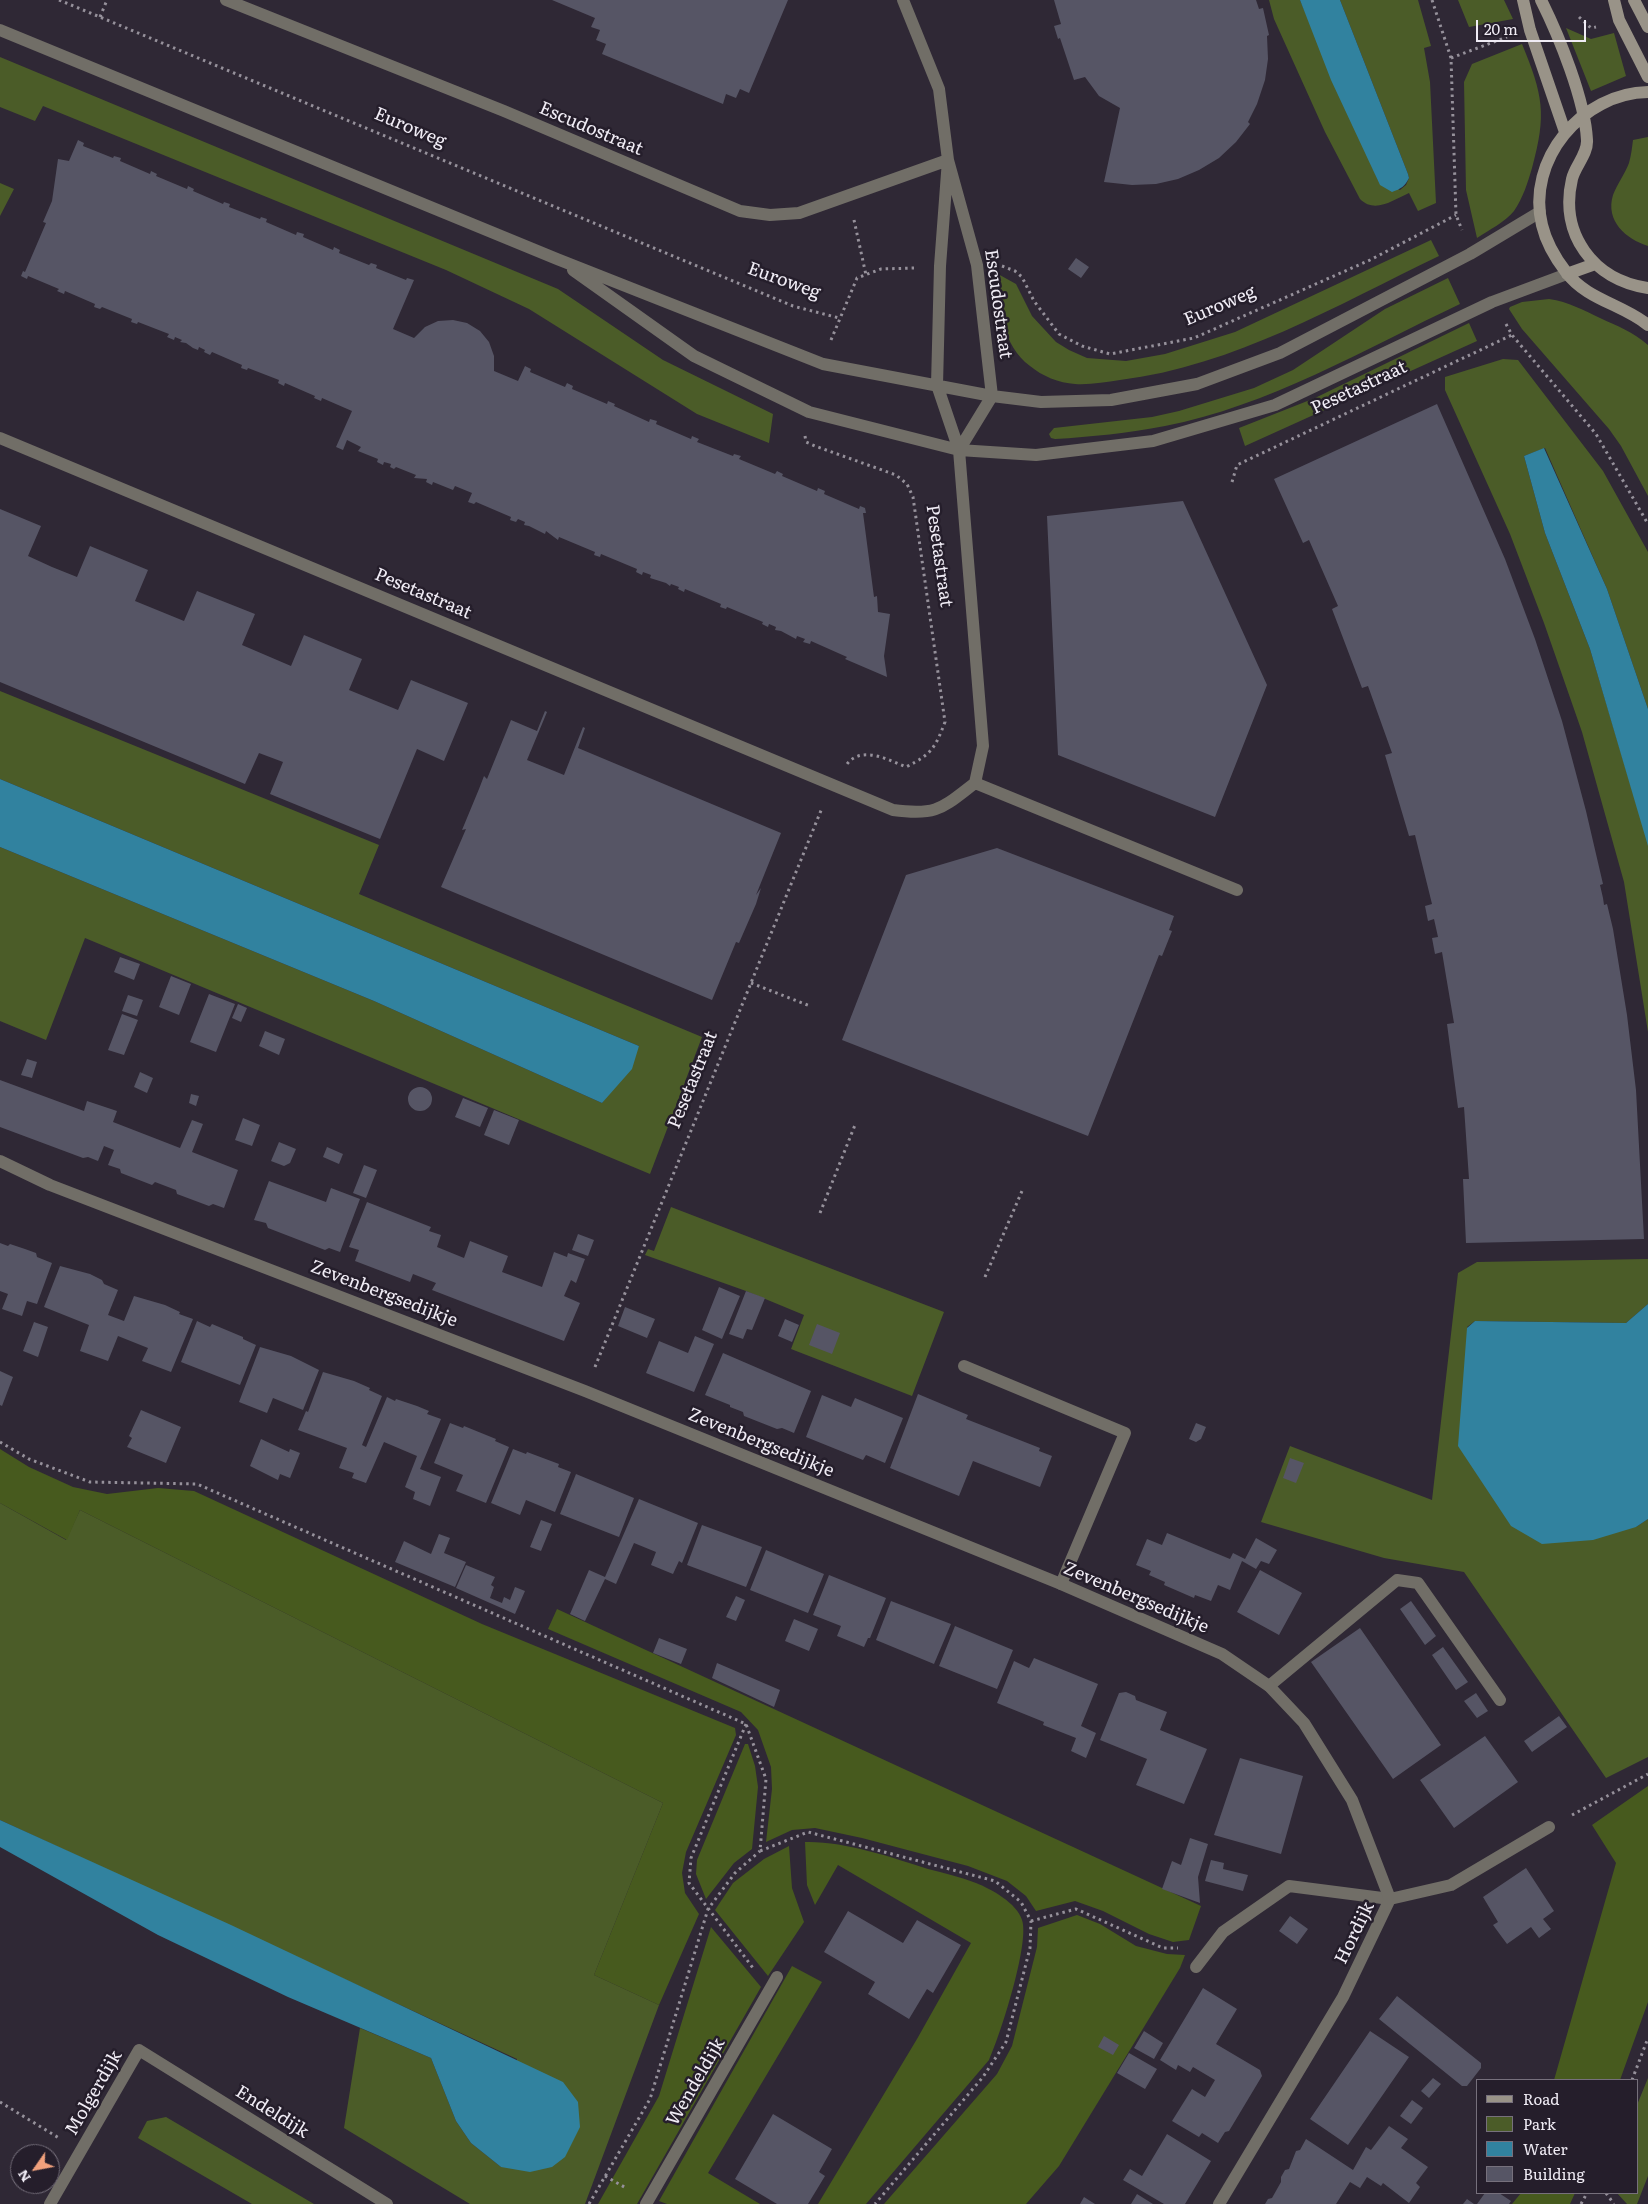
<!DOCTYPE html>
<style>
body{margin:0}
#map{position:relative;width:1648px;height:2204px;overflow:hidden;background:#2f2835;font-family:Literata,serif}
canvas{display:block}
.legend{position:absolute;left:1476px;top:2079px;width:162px;height:115px;box-sizing:border-box;background:#251e2b;border:1px solid #76707c;margin:0;padding:6px 9px;list-style:none;font-size:15px;color:#f0ecf5}
.legend li{display:flex;align-items:center;gap:10px;height:25px}
.legend b{width:25px;border:1px solid #76707c}
.north{position:absolute;left:10px;top:2144px;width:50px;height:50px;box-sizing:border-box;background:#251e2b;border:1px solid #76707c;border-radius:50%;rotate:237deg;font-size:14px;font-weight:700;line-height:20px;text-align:center;color:#f0ecf5}
.north::after{content:'';display:block;margin:auto;width:18px;height:22px;background:#f1a17d;clip-path:polygon(50% 0,100% 100%,50% 72%,0 100%)}
.scale{position:absolute;left:1476px;top:20px;width:110px;height:22px;box-sizing:border-box;border:2px solid #f0ecf5;border-top:0;padding-left:6px;font-size:15px;line-height:18px;white-space:nowrap;color:#f0ecf5;-webkit-text-stroke:4px #251e2b;paint-order:stroke}
</style>
<div id="map">
<canvas width="1648" height="2204"></canvas>
<ul class="legend">
<li><b style="height:6px;background:#999388"></b>Road</li>
<li><b style="height:14px;background:#4b5c28"></b>Park</li>
<li><b style="height:14px;background:#31829f"></b>Water</li>
<li><b style="height:14px;background:#565565"></b>Building</li>
</ul>
<div class="north">N</div>
<div class="scale">20 m</div>
</div>
<script>
const ctx = document.querySelector('canvas').getContext('2d');
ctx.lineJoin = 'round';
function fill(path, color) { ctx.fillStyle = color; ctx.fill(path, 'evenodd'); }
function trace(path, color, width, dash) { ctx.strokeStyle = color; ctx.lineWidth = width; ctx.lineCap = dash ? 'butt' : 'round'; ctx.setLineDash(dash || []); ctx.stroke(path); }
function write(font, color, halo, rows, align = 'center') {
  ctx.font = font + ' Literata,serif'; ctx.lineWidth = 5; ctx.setLineDash([]); ctx.textBaseline = 'middle'; ctx.strokeStyle = halo; ctx.fillStyle = color; for (const [text, x, y, turn = 0] of rows) {
    ctx.save(); ctx.translate(x, y); ctx.rotate((+turn || 0) * Math.PI / 180); ctx.textAlign = isNaN(turn) ? turn : align; if (halo) ctx.strokeText(text, 0, 0); ctx.fillText(text, 0, 0); ctx.restore();
  }
}
fill(new Path2D(`
 M1269 0H1300L1378 180 1400 190 1406 185 1409 178 1408 174 1340 0H1418L1431 46 1424 48 1430 82 1436 203 1418 211 1409 193C1393 200 1375 214 1360 199L1325 132 1274 19Z
 M1458 0H1504L1513 19 1469 27Z
 M1566 28 1591 39 1614 33 1626 76 1591 91Z
 M1522 44C1543 95 1547 114 1532 168 1528 182 1523 198 1514 211 1505 222 1489 230 1477 238L1466 190 1464 82 1472 64Z
 M0 57 558 289 663 360 773 414 769 443 697 414 529 309 446 270 43 106 35 121 0 107Z
 M1648 137V246C1626 239 1605 221 1613 195 1617 184 1625 174 1629 163 1631 156 1632 148 1633 140Z
 M0 183 14 189 0 216Z
 M1431 240 1439 256C1337 305 1234 366 1120 380 1105 382 1090 385 1075 384 1059 383 1042 376 1030 366 1002 345 1000 309 995 277L998 274 1016 284 1032 316 1056 342 1069 350 1087 358 1126 361 1165 354 1235 332Z
 M1448 278 1460 304C1367 348 1266 407 1165 426 1128 433 1091 437 1055 439L1051 438 1049 434 1054 428 1152 417 1179 411 1254 388 1293 370 1385 309Z
 M1549 299C1569 302 1583 310 1600 318 1619 327 1632 331 1648 345V496L1621 446 1609 429 1522 329 1509 309 1510 307 1522 302Z
 M1469 323 1477 341 1245 446 1239 428 1315 398Z
 M1503 359 1518 360 1603 471 1648 552V709L1607 589 1545 448 1524 456 1545 533 1590 649 1648 843V1032L1624 882 1582 732 1544 623 1510 534 1445 390V377Z
 M0 691 379 845 359 894 702 1037 650 1174 85 938 46 1040 0 1021V847L374 1001 602 1103 639 1046 0 779Z
 M671 1207 944 1312 912 1396 791 1349 804 1315 746 1291 645 1255 648 1249 654 1251Z
 M1648 1259V1304L1626 1323 1475 1321 1467 1327 1636 1527 1648 1519V1757L1606 1778 1464 1572 1384 1558 1261 1522 1290 1446 1432 1500 1458 1273 1477 1262Z
 M0 1503 66 1540 80 1510 663 1803 594 1975 659 2005 585 2204H470L344 2128 360 2028 431 2058 456 2121 471 2143 501 2167 517 2059 0 1820Z
 M1648 2078V2176L1637 2204H1627L1617 2193H1637V2105Z
 M166 2117 314 2204H252L138 2138 147 2121Z`), '#4b5c28');
fill(new Path2D(`
 M0 1449 29 1467 73 1487 107 1494 158 1488 194 1491 482 1624 735 1728 736 1735 686 1852 682 1873 685 1893 699 1914 659 2005 594 1975 663 1803 80 1510 67 1540 0 1503Z
 M557 1609 1201 1906 1189 1940 1173 1942 1149 1934 1103 1911 1075 1901 1036 1911 1026 1896 1007 1881 968 1866 862 1838 815 1828 792 1830 766 1842 772 1789 771 1767 758 1730 741 1712 548 1629Z
 M745 1744H748L755 1766 758 1787 752 1849 734 1863 706 1899 696 1874 697 1860Z
 M1648 1786V2002L1620 2080H1554L1616 1863 1592 1825Z
 M805 1842C844 1841 891 1857 928 1869 944 1873 960 1877 976 1883 991 1889 1017 1903 1022 1920 1030 1943 1000 2036 989 2060L866 2204H818L917 2039 971 1943 838 1865 815 1905 807 1885Z
 M789 1846 792 1888 804 1922 768 1976 715 1910 733 1883 764 1859Z
 M1077 1915 1100 1924 1136 1946 1167 1954 1185 1955 1180 1968 1059 2166 1026 2204H884L997 2074 1012 2046 1037 1947 1038 1928Z
 M711 1927 761 1987 637 2204H598L659 2096Z
 M792 1966 822 1982 708 2173 760 2204H667L659 2201Z
 M1521 2193H1575L1570 2204H1512Z`), '#475a1e');
fill(new Path2D(`
 M1300 0H1340L1408 174 1409 178C1405 186 1401 189 1392 192L1380 185 1331 80Z
 M1544 448 1607 589 1648 709V846L1590 649 1545 533 1524 456Z
 M0 779 639 1046 632 1069 602 1103 374 1001 0 847Z
 M1648 1304V1519L1636 1527 1593 1540 1542 1544 1511 1526 1458 1446 1467 1328 1475 1321 1626 1323Z
 M0 1820 231 1925 563 2082 578 2102 580 2127 565 2157 552 2167 530 2172 501 2167 471 2143 456 2121 431 2058 288 1997 158 1935 0 1847Z`), '#31829f');
fill(new Path2D(`
 M552 0H788L749 93 740 89 736 98 726 94 723 104 602 54 606 44 596 40 600 30 591 27 595 18Z
 M1054 0H1256L1259 9 1263 8 1269 35 1267 36 1268 59 1265 80 1257 104 1248 122 1250 124 1236 142 1219 158 1199 170 1178 179 1156 184 1132 185 1104 182 1120 108 1099 96 1085 77 1074 80 1060 38 1058 39 1054 26 1061 24Z
 M78 140 84 143 83 146 113 158 114 156 121 158 120 161 150 174 151 171 157 174 156 176 187 189 188 186 194 189 193 191 223 204 224 202 230 204 229 207 260 219 261 217 267 219 266 222 296 235 297 232 304 234 303 237 333 250 334 247 340 250 339 253 369 265 371 263 377 265 376 268 406 280 407 278 414 280 393 329 414 338 425 327 438 321 453 320 467 323 480 331 489 342 494 356V371L518 381 525 366 531 369 530 372 565 387 567 383 573 386 572 389 607 404 608 401 615 404 614 406 649 422 650 419 657 421 656 424 691 439 692 436 699 439 697 442 733 456 734 454 741 456 739 459 775 474 777 471 783 474 782 476 817 491 818 488 825 491 824 494 859 509 860 506 865 508 866 513H863L874 597 877 596 878 612 890 614 884 656 887 677 845 659 847 657 811 641 810 644 803 642 805 639 797 636 796 639 781 631 775 630 776 627 769 624 768 627 762 624 763 622 727 607 726 609 720 607 721 604 685 589 684 592 678 589 679 587 671 584 670 586 666 583 650 578 651 575 643 572 642 575 636 572 637 569 601 554 600 557 594 555 595 552 559 537 558 540 546 531 545 534 529 526 524 525 525 522 518 519 516 522 510 520 511 517 476 502 474 504 468 502 472 493 455 486 453 490 433 482 432 485 426 482 427 479 414 478 416 475 396 467 394 469 390 467 391 464 384 462 383 465 377 462 378 459 358 451 361 447 347 440 343 450 336 447 352 411 322 398 321 401 314 398 315 396 285 383 284 386 278 383 279 380 248 368 247 370 241 368 242 365 212 352 210 355 204 352 205 350 199 347 198 350 193 348 186 343 180 342 182 340 175 337 174 340 167 337 169 334 138 322 137 324 131 322 132 319 102 307 100 309 94 307 95 304 65 291 64 294 57 291 59 289 28 276 27 279 21 276 23 271 25 272 46 223 43 222 52 201 58 159 69 161Z
 M1076 258 1089 267 1081 278 1068 269Z
 M1437 404 1505 559 1535 639 1562 721 1586 811 1603 884 1600 885 1603 898 1604 905 1607 904 1613 929 1627 1015 1636 1090 1644 1239 1466 1243 1463 1179H1469L1464 1107 1458 1108 1447 1024 1454 1023 1446 976 1442 952 1435 954 1432 938 1438 937 1434 919 1428 921 1425 906 1432 904 1415 835 1409 836 1385 755 1392 753 1368 686 1362 688 1332 609 1338 606 1309 540 1303 543 1274 479Z
 M1183 501 1267 685 1215 817 1058 755 1047 516Z
 M0 509 41 526 28 556 52 567 77 577 90 546 148 570 135 601 184 621 197 591 255 614 242 645 291 666 304 635 362 659 349 690 398 710 411 680 468 703 444 761 417 749 380 839 270 794 283 762 259 753 245 784 0 682Z
 M545 711 547 712 527 760 564 775 583 727 585 728 578 748 781 833 756 895 761 888 756 904 739 943 736 942 712 1000 441 887 466 829 462 830 479 789 484 776 487 779 511 720 537 731Z
 M997 848 1174 916 1169 930 1172 931 1162 956 1159 955 1088 1136 842 1040 906 875Z
 M120 957 140 964 134 980 114 972Z
 M171 976 191 984 179 1015 159 1007Z
 M209 994 235 1004 216 1052 190 1042Z
 M128 995 143 1000 137 1016 122 1011Z
 M238 1004 247 1008 241 1022 232 1018Z
 M122 1014 138 1020 124 1055 108 1050Z
 M265 1031 285 1039 279 1055 259 1046Z
 M27 1059 37 1062 32 1078 21 1075Z
 M140 1072 153 1078 147 1093 134 1087Z
 M0 1080 84 1111 87 1101 117 1111 113 1122 180 1148 192 1120 203 1124 192 1152 238 1170 224 1208 213 1204 209 1206 177 1194 176 1190 155 1182 152 1185 121 1173 120 1169 108 1165 114 1150 104 1146 98 1161 88 1157 83 1158 0 1127Z
 M408 1099a12 12 0 1 1 24 0a12 12 0 1 1-24 0Z
 M191 1094 199 1096 196 1106 189 1103Z
 M463 1098 488 1108 480 1127 455 1117Z
 M494 1110 519 1120 509 1145 484 1135Z
 M243 1118 260 1125 252 1146 235 1140Z
 M279 1142 296 1149 290 1163 284 1166 271 1161Z
 M327 1147 343 1154 339 1164 323 1157Z
 M364 1165 377 1170 366 1198 353 1193Z
 M269 1181 326 1202 331 1188 360 1199 340 1252 329 1248 325 1250 268 1228 266 1223 254 1220Z
 M367 1202 431 1227 429 1231 441 1235 437 1247 464 1258 470 1241 508 1256 502 1272 542 1287 554 1252 567 1257 568 1253 585 1259 576 1283 571 1280 564 1296 580 1303 564 1341 432 1290 436 1283 413 1274 410 1282 355 1261 359 1250 349 1247Z
 M578 1234 594 1240 588 1256 572 1250Z
 M0 1243 8 1246 10 1244 25 1249 36 1253 37 1257 52 1263 37 1304 27 1301 22 1316 2 1309 8 1294 0 1291Z
 M60 1266 90 1274 102 1280 104 1284 118 1290 108 1315 124 1321 134 1296 165 1305 180 1312 179 1314 193 1319 171 1372 142 1361 148 1348 118 1336 108 1361 80 1351 89 1325 44 1307Z
 M719 1287 740 1296 722 1339 702 1330Z
 M746 1291 765 1298 752 1330 747 1329 743 1339 729 1334Z
 M625 1307 655 1319 647 1338 618 1326Z
 M785 1319 799 1325 792 1342 778 1336Z
 M197 1321 210 1327 212 1324 243 1337V1339L256 1345 240 1385 181 1362Z
 M34 1322 48 1327 38 1357 23 1351Z
 M817 1324 840 1333 832 1354 809 1345Z
 M695 1336 714 1344 694 1392 646 1373 659 1341 688 1353Z
 M260 1347 291 1356 319 1370 303 1410 273 1398 267 1413 239 1402Z
 M723 1353 811 1391 794 1433 782 1428 777 1429 744 1416 743 1412 730 1407V1405L705 1395Z
 M0 1371 13 1377 2 1406 0 1405Z
 M323 1372 354 1381 370 1388 369 1390 382 1396 362 1445 366 1447 387 1397 395 1401 396 1399 417 1406 429 1411 427 1414 441 1419 420 1469 441 1477 430 1506 413 1499 415 1492 405 1487 417 1456 384 1442 366 1483 352 1478 354 1473 339 1468 347 1448 298 1430 306 1411 308 1412Z
 M918 1394 968 1415 966 1419 1040 1448 1039 1451 1052 1456 1040 1487 973 1461 959 1496 890 1468Z
 M822 1395 851 1407 855 1398 903 1418 885 1463 866 1455 863 1460 806 1437Z
 M141 1410 181 1427 166 1463 127 1447 132 1438 129 1436Z
 M450 1423 463 1428 464 1426 496 1439 495 1441 509 1447 486 1503 456 1491 463 1475 434 1463Z
 M1196 1423 1206 1427 1201 1439 1196 1442 1189 1439Z
 M261 1439 289 1452 290 1449 300 1453 290 1478 280 1474 278 1480 250 1466Z
 M513 1449 526 1454 527 1452 559 1464 558 1467 571 1472 555 1512 526 1500 520 1515 491 1503Z
 M1290 1458 1304 1463 1296 1483 1283 1478Z
 M576 1474 634 1498 619 1537 560 1514Z
 M639 1499 698 1523 682 1563 679 1561 673 1574 651 1565 656 1552 634 1543 616 1584 605 1579 585 1621 570 1614 589 1570 605 1577Z
 M541 1520 552 1524 541 1551 530 1547Z
 M702 1525 762 1547 746 1587 687 1565Z
 M1167 1533 1230 1559 1233 1553 1245 1559 1256 1538 1277 1550 1269 1564 1261 1561 1256 1569 1242 1561 1230 1590 1218 1585 1211 1601 1195 1595 1194 1598 1164 1585 1165 1582 1149 1575 1151 1571 1136 1565 1147 1539 1162 1545Z
 M439 1534 450 1538 444 1553 466 1562 455 1587 395 1562 404 1541 431 1554Z
 M766 1550 824 1574 808 1613 750 1590Z
 M466 1565 495 1577 491 1585 494 1587 490 1598 502 1603 504 1597 510 1600 515 1587 525 1591 515 1614 456 1588Z
 M1260 1570 1302 1593 1279 1635 1237 1612Z
 M829 1575 886 1598 870 1638H868L864 1647 837 1636 841 1626 813 1615Z
 M736 1596 745 1600 736 1621 726 1617Z
 M891 1601 951 1624 934 1664 876 1640Z
 M1411 1601 1436 1636 1425 1645 1400 1609Z
 M794 1619 818 1629 809 1651 785 1641Z
 M955 1626 1013 1650 997 1689 939 1666Z
 M1360 1628 1441 1745 1393 1779 1311 1662Z
 M659 1638 687 1649 681 1664 653 1653Z
 M1443 1647 1468 1682 1456 1690 1432 1655Z
 M1034 1658 1098 1684 1081 1726 1096 1733 1086 1758 1071 1751 1076 1738 1043 1725 1044 1722 997 1703 1014 1661 1029 1668Z
 M717 1663 780 1690 774 1707 712 1678Z
 M1126 1692 1135 1696 1136 1700 1167 1712 1160 1730 1207 1749 1184 1804 1136 1785 1147 1759 1100 1740 1119 1693Z
 M1476 1693 1488 1711 1477 1718 1464 1701Z
 M1559 1716 1567 1727 1532 1752 1524 1741Z
 M1485 1736 1518 1782 1454 1828 1420 1780Z
 M1240 1758 1303 1776 1281 1854 1214 1835Z
 M1190 1838 1208 1844 1198 1877 1200 1903 1162 1889 1172 1861 1181 1865Z
 M1211 1860 1224 1863 1223 1869 1248 1875 1243 1891 1205 1881Z
 M1526 1868 1554 1911 1543 1919 1551 1929 1539 1938 1531 1927 1507 1944 1493 1925 1498 1922 1483 1897Z
 M848 1911 903 1943 917 1920 961 1945 933 1993 927 1989 909 2019 868 1994 875 1982 824 1952Z
 M1290 1916 1308 1929 1297 1944 1279 1931Z
 M1203 1988 1237 2009 1216 2044 1260 2070 1262 2076 1229 2131 1225 2132 1218 2143 1202 2133 1199 2137 1172 2121 1192 2089 1205 2097 1215 2080 1193 2067 1190 2072 1178 2065 1176 2070 1160 2060Z
 M1397 1996 1481 2063V2068L1467 2086H1462L1379 2019Z
 M1144 2031 1163 2043 1154 2059 1134 2048Z
 M1370 2031 1409 2057 1348 2145 1310 2119Z
 M1104 2036 1119 2045 1113 2055 1098 2047Z
 M1129 2053 1157 2069 1145 2089 1117 2073Z
 M1433 2078 1441 2084 1429 2098 1421 2091Z
 M1412 2100 1423 2108 1411 2124 1400 2116Z
 M773 2114 832 2149 819 2172 825 2176 808 2204H777L735 2179Z
 M1389 2126 1408 2139 1401 2148 1428 2167 1416 2183 1420 2187 1409 2203 1383 2183 1381 2186 1367 2177 1360 2188 1350 2182 1336 2204H1265L1268 2199 1272 2198 1281 2182V2177L1285 2170 1289 2169 1296 2151 1300 2150 1306 2139 1353 2170 1366 2147 1371 2150Z
 M1167 2134 1211 2161 1185 2204H1164L1123 2180 1130 2169 1142 2176Z
 M1485 2193H1499L1511 2201 1509 2204H1477Z
 M1137 2194 1153 2204H1131Z
 M1084 2197 1095 2204H1080Z
 M1467 2199 1474 2204H1463Z`), '#565565');
trace(new Path2D(`
 M59 0 793 306 839 318
 M1432 0 1451 58 1456 215 1462 230
 M100 17 107 0
 M1579 17 1591 28 1596 27
 M1451 58 1507 37
 M854 220 866 275
 M1002 266 1015 271 1022 277 1034 301 1059 334 1082 346 1110 354 1194 338 1370 260 1456 215
 M1506 324 1512 335 1596 434 1648 524
 M831 340 857 278 881 269 914 268
 M805 436 806 442 815 446 896 475 907 484 913 497 945 722C935 748 932 754 906 767 889 760 862 745 847 764
 M1232 482 1237 465 1512 335
 M751 983 810 1006
 M820 1213 855 1125
 M985 1277 1022 1191
 M595 1367 822 808
 M0 1442 29 1459 90 1482 197 1484 746 1724 766 1779 760 1851 808 1832 995 1881 1021 1902 1031 1921 1030 1948 1006 2042 983 2077 875 2204
 M746 1724 691 1858 689 1883 753 1968
 M1572 1815 1648 1774
 M1031 1921 1076 1909 1163 1948H1178
 M1632 2080 1648 2038
 M0 2102 59 2138
 M605 2176 626 2188
 M1606 2193 1614 2204
 M589 2204 650 2099 708 1909 735 1873 760 1851
 M1581 2204 1587 2193`), '#96919b', 3, [2.5, 4]);
trace(new Path2D(`
 M964 1366 1125 1433 1061 1584
 M1269 1686 1397 1580 1418 1583 1500 1700
 M1196 1967 1223 1932 1289 1886 1390 1899`), '#716e67', 12);
trace(new Path2D(`
 M226 0 504 111 740 211 770 215 799 213 948 160
 M903 0 939 89 948 160 977 265 992 396 959 450
 M0 30 557 259 823 364 992 396 1041 402 1111 400 1197 384 1280 353 1470 254 1540 212
 M948 160 940 266 937 385 959 450 983 746 975 783
 M573 270 694 356 809 412 959 450 1036 455 1153 441 1275 405 1492 302 1567 274
 M0 438 893 810C938 816 942 808 975 783L1237 890
 M0 1161 50 1185 585 1391 1061 1584 1222 1654 1269 1686 1304 1723 1352 1800 1390 1899
 M1390 1899 1451 1885 1549 1827
 M50 2204 139 2050 387 2204
 M646 2204 777 1977
 M1219 2204 1343 1997 1390 1899`), '#716e67', 12);
trace(new Path2D(`
 M1523 0 1530 30 1565 132
 M1541 0C1559 36 1585 100 1587 140 1588 154 1575 166 1572 179 1559 234 1593 280 1648 288
 M1614 0 1619 20 1648 77
 M1634 0 1648 27
 M1648 92C1582 93 1526 160 1542 225 1546 242 1556 259 1566 272 1587 300 1622 304 1648 325
 M1567 274 1595 264`), '#999388', 12);
write('18px', '#f0ecf5', '#251e2b', [
 ["Euroweg",410,128,23],
 ["Escudostraat",591,129,23],
 ["Euroweg",784,281,20],
 ["Escudostraat",998,304,82],
 ["Euroweg",1220,306,-23],
 ["Pesetastraat",1359,388,-25],
 ["Pesetastraat",939,556,82],
 ["Pesetastraat",423,594,23],
 ["Pesetastraat",693,1080,-68],
 ["Zevenbergsedijkje",384,1294,21],
 ["Zevenbergsedijkje",761,1443,22],
 ["Zevenbergsedijkje",1136,1598,23],
 ["Hordijk",1355,1933,-64],
 ["Wendeldijk",696,2082,-60],
 ["Molgerdijk",94,2093,-60],
 ["Endeldijk",272,2112,32]
]);
</script>
